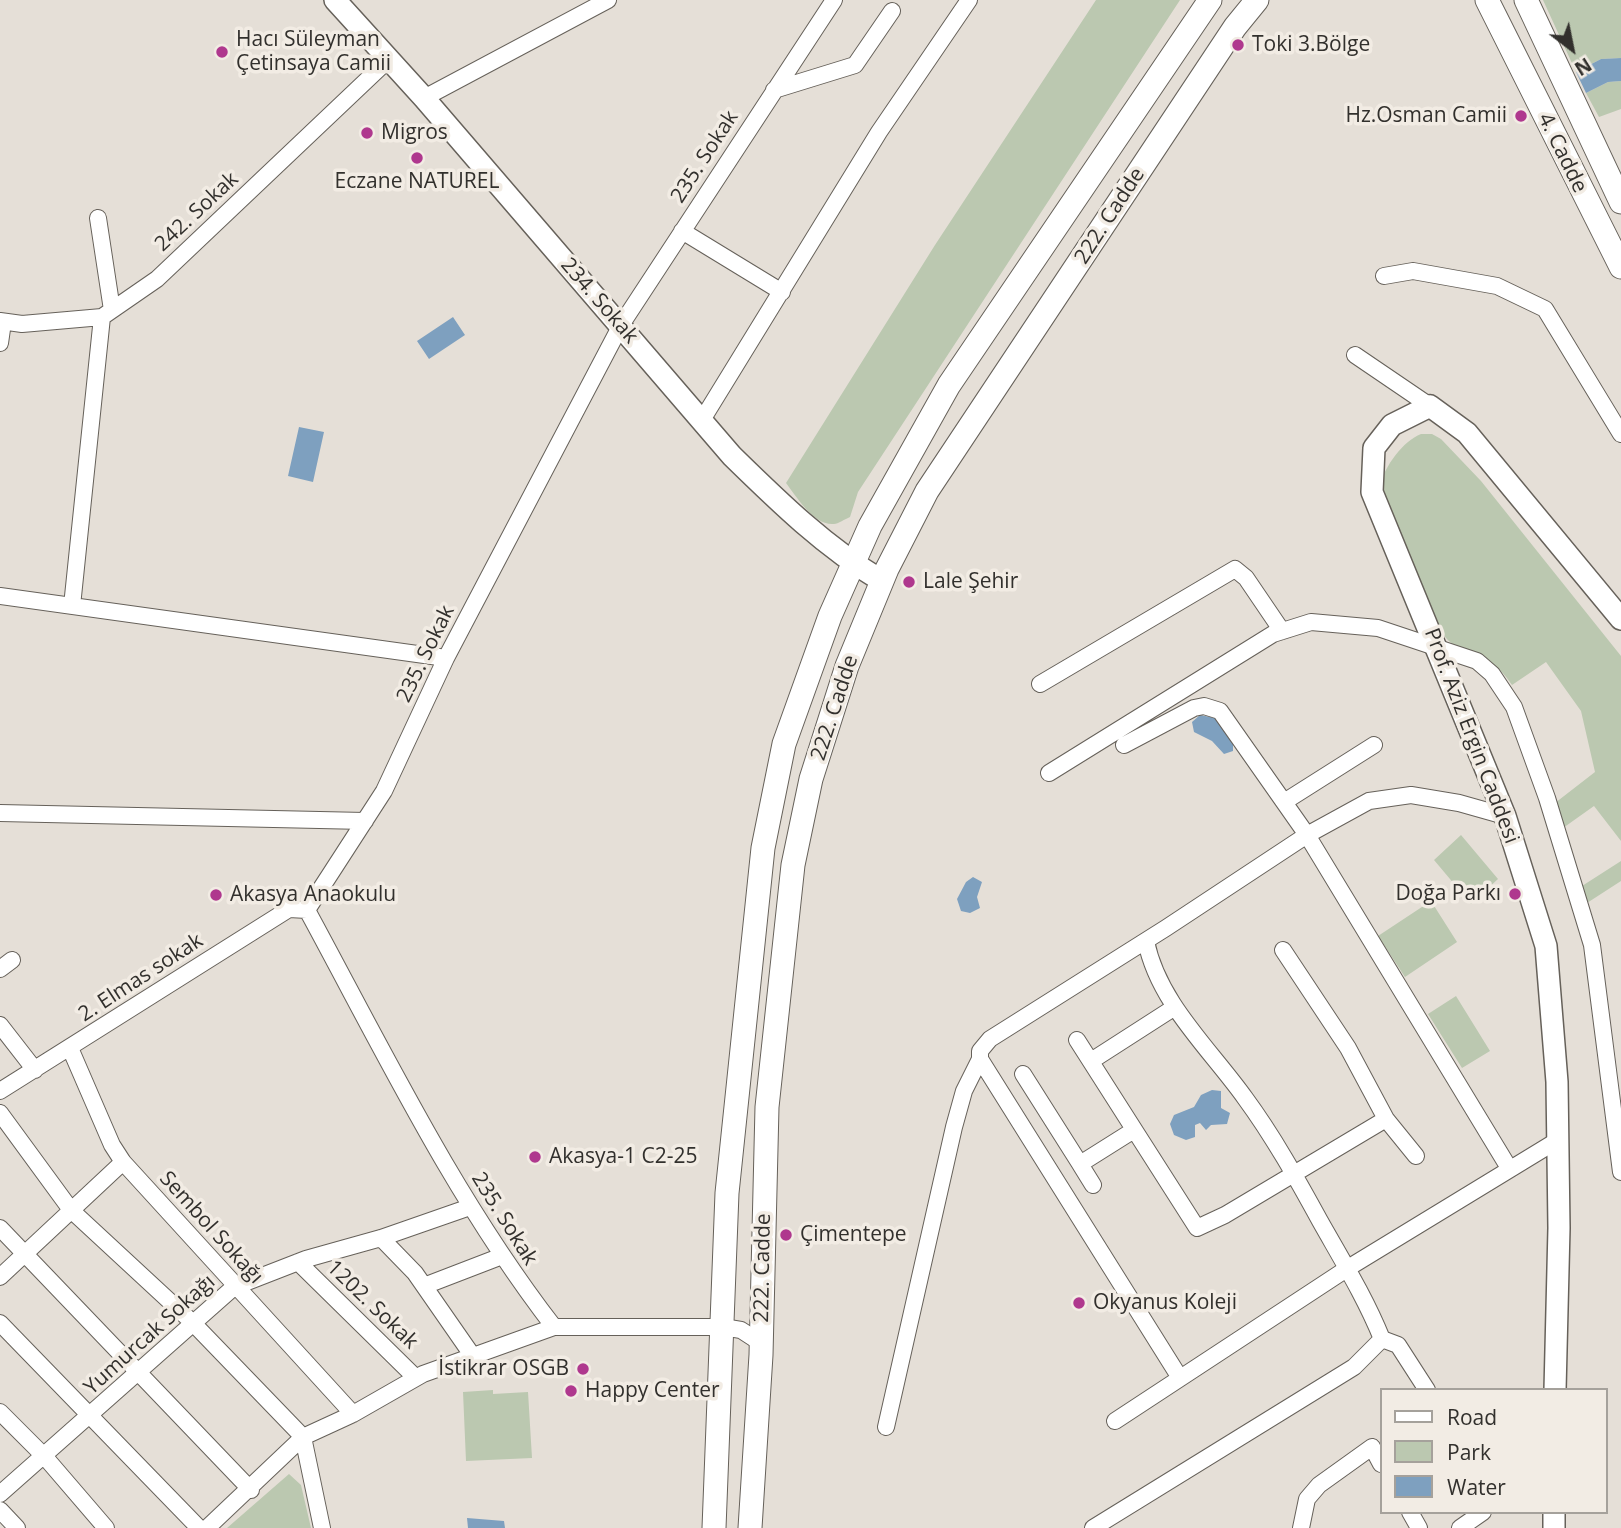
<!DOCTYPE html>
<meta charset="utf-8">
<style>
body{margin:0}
#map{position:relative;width:1621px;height:1528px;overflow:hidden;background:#e5dfd7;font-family:"Open Sans",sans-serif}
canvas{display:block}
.legend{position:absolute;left:1380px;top:1388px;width:228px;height:126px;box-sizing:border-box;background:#f2ece4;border:2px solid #a5a19b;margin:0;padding:9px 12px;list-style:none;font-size:21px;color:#32302d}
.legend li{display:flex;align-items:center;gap:14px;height:35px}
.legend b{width:35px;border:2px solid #a5a19b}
.north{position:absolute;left:1537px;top:14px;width:70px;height:70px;-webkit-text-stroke:5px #f2ece4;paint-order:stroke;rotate:148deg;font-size:19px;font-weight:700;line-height:28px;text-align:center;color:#32302d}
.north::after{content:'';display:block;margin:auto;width:24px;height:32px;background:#32302d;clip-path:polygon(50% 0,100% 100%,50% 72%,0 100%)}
</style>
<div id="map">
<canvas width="1621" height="1528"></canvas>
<ul class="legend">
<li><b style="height:9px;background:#fff"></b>Road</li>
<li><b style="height:19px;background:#bbc8b0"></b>Park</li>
<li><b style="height:19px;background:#7ea0bf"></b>Water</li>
</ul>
<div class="north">N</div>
</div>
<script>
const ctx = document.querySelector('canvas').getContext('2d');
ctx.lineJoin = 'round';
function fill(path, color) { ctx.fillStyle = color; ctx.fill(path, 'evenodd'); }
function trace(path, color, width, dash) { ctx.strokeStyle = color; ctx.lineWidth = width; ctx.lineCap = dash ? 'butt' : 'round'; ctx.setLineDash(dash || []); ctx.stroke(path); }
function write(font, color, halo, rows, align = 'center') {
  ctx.font = font + ' "Open Sans",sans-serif'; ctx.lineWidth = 7; ctx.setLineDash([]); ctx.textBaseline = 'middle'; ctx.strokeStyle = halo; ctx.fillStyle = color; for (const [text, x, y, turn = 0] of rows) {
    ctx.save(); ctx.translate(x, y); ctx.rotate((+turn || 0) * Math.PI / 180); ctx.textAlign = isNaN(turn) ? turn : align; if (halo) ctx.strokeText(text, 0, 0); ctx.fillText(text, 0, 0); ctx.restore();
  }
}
fill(new Path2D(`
 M1096 0H1180L858 492 850 517C845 519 838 524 834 524 814 526 796 496 786 483L935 245Z
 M1543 0H1621V58L1601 59 1576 72Z
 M1621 81V109L1599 117 1586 93 1608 82Z
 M1421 434H1432L1441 439 1481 481 1621 656V841L1594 806 1563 828 1555 803 1595 772 1581 711 1546 662 1512 685C1488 647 1461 663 1440 630L1380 485C1385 466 1403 441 1421 434Z
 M1461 835 1498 879 1471 904 1434 860Z
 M1621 861V881L1587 903 1582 886Z
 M1431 901 1457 942 1405 977 1378 936Z
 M1456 996 1490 1051 1462 1068 1428 1014Z
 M493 1390V1394L528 1392 532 1458 466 1461 463 1392Z
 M289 1474 301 1485 311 1528H227Z`), '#bbc8b0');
fill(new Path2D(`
 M1621 58V81L1608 82 1586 93 1576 72 1601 59Z
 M453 317 465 335 429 359 417 341Z
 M299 427 324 432 313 482 288 476Z
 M1200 715 1215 718 1233 741V751L1224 754 1212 741 1194 732 1192 722Z
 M973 877 982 882 977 897 980 908 970 913 961 911 957 899 966 882Z
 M1212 1090 1221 1091V1108L1230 1113 1227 1124 1211 1125 1206 1130 1200 1123 1195 1125V1137L1186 1140 1174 1135 1170 1124 1174 1115 1194 1107 1201 1095Z
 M467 1518 504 1521 505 1528H468Z`), '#7ea0bf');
const street = new Path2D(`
 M774 90 855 65 892 11
 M424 98 608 0
 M98 218 112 310
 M682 231 782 292
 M1384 276 1413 271 1497 286 1545 309 1621 434
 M0 321 22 324 102 317 157 279 388 60
 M0 343 3 322
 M1355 355 1430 406
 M702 420 879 132 969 0
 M0 596 446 658
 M72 606 102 317
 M1040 684 1235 569 1246 578 1282 631
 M1124 745 1194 708 1204 706 1220 711 1307 835 1509 1168
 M1049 773 1273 634 1311 622 1378 628 1477 661 1492 674 1514 707 1547 798 1592 945 1621 1172
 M1284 802 1374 745
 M0 813 365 821
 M1146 941C1158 1002 1210 1049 1245 1098 1273 1136 1297 1179 1320 1221 1342 1260 1365 1297 1382 1339L1398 1345 1427 1390
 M1283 950 1348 1048 1386 1119 1416 1156
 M0 969 12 960
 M0 1025 35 1070
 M1077 1040 1197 1228 1225 1215 1386 1119
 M70 1048 112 1145 123 1162 353 1414
 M1091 1061 1175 1007
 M1023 1074 1080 1164 1134 1130
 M0 1091 289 909 307 910
 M0 1113 71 1210 192 1322 303 1437 322 1528
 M1080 1164 1093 1185
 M0 1228 251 1490
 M381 1238 415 1273 472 1355
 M298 1262 416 1378
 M0 1277 123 1162
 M424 1286 502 1256
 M0 1323 199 1528
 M554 1327C455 1199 384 1052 307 910L384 791 446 658 621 325 834 0
 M1180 1378 980 1059V1051L990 1039 1166 928 1307 835 1369 801 1411 795 1459 803 1505 816
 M0 1412 45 1457 106 1528
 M1115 1421 1348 1268 1558 1140
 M886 1427 954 1127 964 1091 980 1059
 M0 1494 234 1287 306 1259 381 1238 470 1207
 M0 1510 17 1528
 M1410 1512 1419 1528
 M207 1528 303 1437 353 1414 423 1374 554 1327H723L741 1330 761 1343
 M1093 1528 1354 1367 1382 1339
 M1301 1528 1307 1499 1319 1485 1372 1447 1381 1464
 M1460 1528 1483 1512`);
const secondary = new Path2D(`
 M335 0 424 98 732 456C779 502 825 547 882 581
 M1555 1390 1559 1228 1557 1082 1546 946 1505 816 1372 492 1374 448 1392 425 1430 406 1467 433 1621 619
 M1554 1528V1512`);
const primary = new Path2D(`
 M1487 0 1621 267
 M1526 0 1621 202
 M714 1528 727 1193 763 848 784 744 830 616 870 526 949 385 1210 0
 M750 1528 761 1355 767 1107 793 865 811 779 847 666 887 569 927 491 1235 27 1257 0`);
trace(street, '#66615a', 18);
trace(secondary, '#66615a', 24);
trace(primary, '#66615a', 25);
trace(street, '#fff', 16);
trace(secondary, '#fff', 21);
trace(primary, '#fff', 23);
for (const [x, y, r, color] of [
 [1238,45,7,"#af388e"],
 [222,52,7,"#af388e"],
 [1521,116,7,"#af388e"],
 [367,133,7,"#af388e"],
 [417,158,7,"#af388e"],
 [909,582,7,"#af388e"],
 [1515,894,7,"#af388e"],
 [216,895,7,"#af388e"],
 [535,1157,7,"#af388e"],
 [786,1235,7,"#af388e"],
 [1079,1303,7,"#af388e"],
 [583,1369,7,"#af388e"],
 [571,1391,7,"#af388e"]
]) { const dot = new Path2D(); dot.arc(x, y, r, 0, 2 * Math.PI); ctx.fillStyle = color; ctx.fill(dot); trace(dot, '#f2ece4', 2.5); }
write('21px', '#32302d', '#f2ece4', [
 ["Hacı Süleyman",236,40],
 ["Çetinsaya Camii",236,64],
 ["Toki 3.Bölge",1252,45],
 ["Hz.Osman Camii",1507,116,"right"],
 ["Migros",381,133],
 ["Eczane NATUREL",417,182,"center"],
 ["Lale Şehir",923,582],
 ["Doğa Parkı",1501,894,"right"],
 ["Akasya Anaokulu",230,895],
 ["Akasya-1 C2-25",549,1157],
 ["Çimentepe",800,1235],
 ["Okyanus Koleji",1093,1303],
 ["İstikrar OSGB",569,1369,"right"],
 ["Happy Center",585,1391]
], 'left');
write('21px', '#32302d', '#f2ece4', [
 ["4. Cadde",1562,153,64],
 ["235. Sokak",705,157,-57],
 ["242. Sokak",197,212,-43],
 ["222. Cadde",1110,216,-57],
 ["234. Sokak",599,301,49],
 ["235. Sokak",426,654,-64],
 ["222. Cadde",835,708,-72],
 ["Prof. Aziz Ergin Caddesi",1471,736,69],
 ["2. Elmas sokak",141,978,-33],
 ["235. Sokak",504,1219,58],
 ["Sembol Sokağı",211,1228,48],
 ["222. Cadde",763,1268,-89],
 ["1202. Sokak",372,1305,44],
 ["Yumurcak Sokağı",150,1335,-42]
]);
</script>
